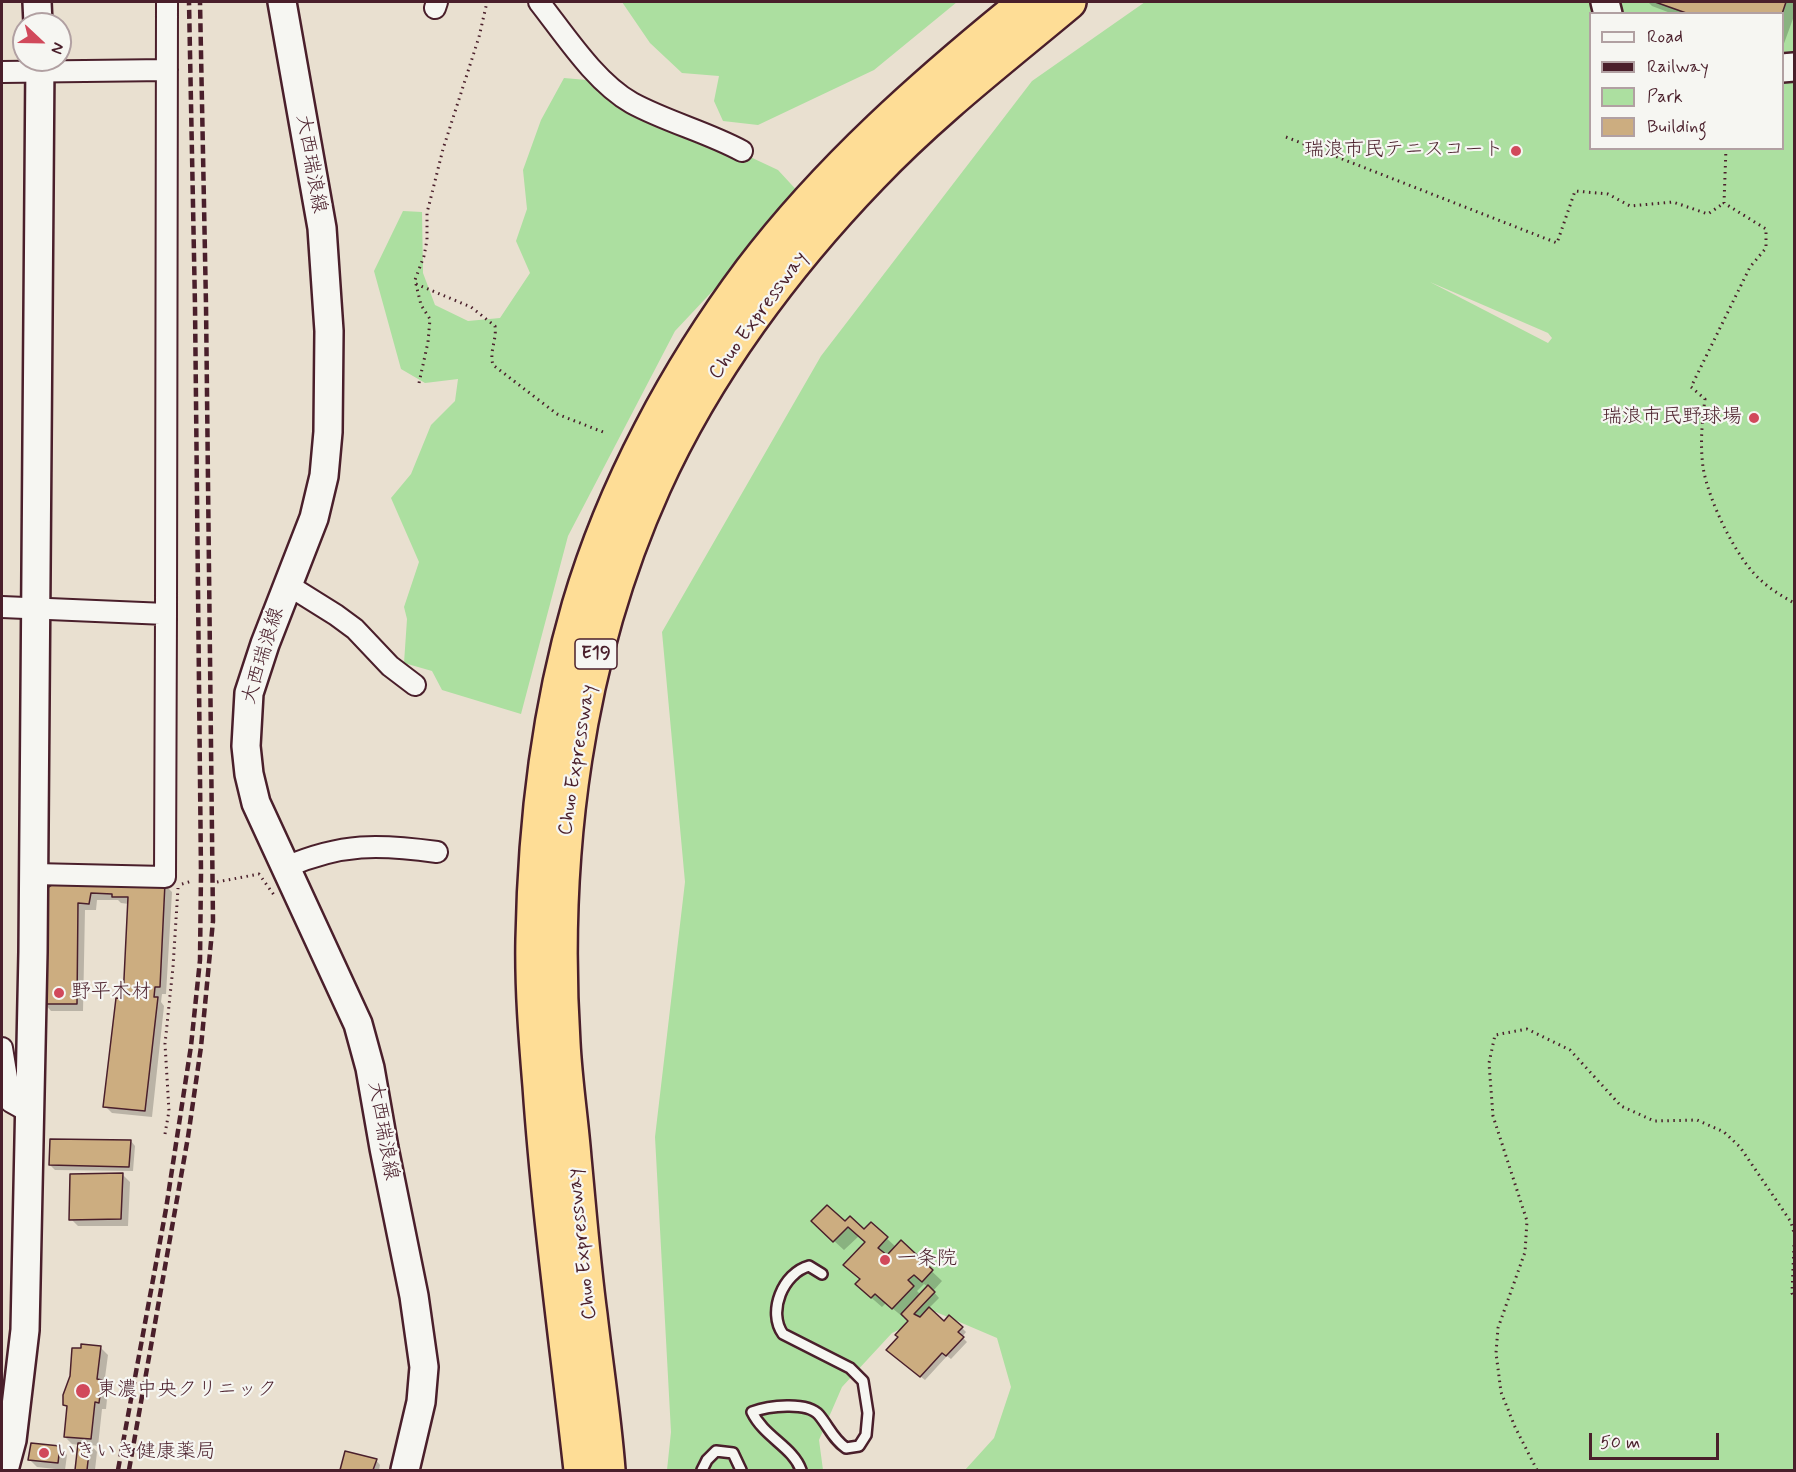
<!DOCTYPE html>
<meta charset="utf-8">
<style>
body{margin:0}
#map{position:relative;width:1796px;height:1472px;overflow:hidden;background:#e9e0d0;font-family:Mynerve,sans-serif}
canvas{display:block}
.frame{position:absolute;inset:0;border:3px solid #4a1f2b;pointer-events:none}
.legend{position:absolute;left:1589px;top:12px;width:195px;height:138px;box-sizing:border-box;background:#f6f6f2;border:2px solid #b1a0a2;margin:0;padding:8px 10px;list-style:none;font-size:18px;color:#4a1f2b}
.legend li{display:flex;align-items:center;gap:12px;height:30px}
.legend b{width:30px;border:2px solid #b1a0a2}
.north{position:absolute;left:12px;top:12px;width:60px;height:60px;box-sizing:border-box;background:#f6f6f2;border:2px solid #b1a0a2;border-radius:50%;rotate:112deg;font-size:16px;font-weight:700;line-height:24px;text-align:center;color:#4a1f2b}
.north::after{content:'';display:block;margin:auto;width:21px;height:27px;background:#d1495b;clip-path:polygon(50% 0,100% 100%,50% 72%,0 100%)}
.scale{position:absolute;left:1589px;top:1433px;width:130px;height:27px;box-sizing:border-box;border:3px solid #4a1f2b;border-top:0;padding-left:8px;font-size:18px;line-height:21px;white-space:nowrap;color:#4a1f2b;-webkit-text-stroke:4px #f6f6f2;paint-order:stroke}
</style>
<div id="map">
<canvas width="1796" height="1472"></canvas>
<div class="frame"></div>
<ul class="legend">
<li><b style="height:8px;background:#f6f6f2"></b>Road</li>
<li><b style="height:8px;background:#4a1f2b"></b>Railway</li>
<li><b style="height:16px;background:#acdfa0"></b>Park</li>
<li><b style="height:16px;background:#ccad80"></b>Building</li>
</ul>
<div class="north">N</div>
<div class="scale">50 m</div>
</div>
<script>
const ctx = document.querySelector('canvas').getContext('2d');
ctx.lineJoin = 'round';
function fill(path, color) { ctx.fillStyle = color; ctx.fill(path, 'evenodd'); }
function trace(path, color, width, dash) { ctx.strokeStyle = color; ctx.lineWidth = width; ctx.lineCap = dash ? 'butt' : 'round'; ctx.setLineDash(dash || []); ctx.stroke(path); }
function write(font, color, halo, rows, align = 'center') {
  ctx.font = font + ' Mynerve,"Klee One",sans-serif'; ctx.lineWidth = 4.5; ctx.setLineDash([]); ctx.textBaseline = 'middle'; ctx.strokeStyle = halo; ctx.fillStyle = color; for (const [text, x, y, turn = 0] of rows) {
    ctx.save(); ctx.translate(x, y); ctx.rotate((+turn || 0) * Math.PI / 180); ctx.textAlign = isNaN(turn) ? turn : align; if (halo) ctx.strokeText(text, 0, 0); ctx.fillText(text, 0, 0); ctx.restore();
  }
}
fill(new Path2D(`
 M622 2H957L874 70 758 125 723 121 714 101 719 76 682 73 650 43Z
 M1145 2H1794V1470H965L994 1438 1011 1387 997 1338 936 1312 892 1333 842 1387 819 1440 823 1470H667L671 1432 655 1137 685 882 662 632 821 356 1032 81ZM1590 14H1782V148H1590ZM1430 282 1548 333 1552 338 1548 343Z
 M564 78 598 81 686 114 714 140 778 170 802 196 675 331 568 536 521 714 442 690 432 671 404 663 407 619 404 607 419 562 391 498 411 474 431 425 455 401 458 379 425 383 401 369 374 271 403 211 422 212 423 273 435 305 468 321 500 318 530 273 516 241 527 209 523 170 541 120Z`), '#acdfa0');
fill(new Path2D(`
 M1648 2H1794V16L1782 49V14H1673L1652 6Z
 M165 885 172 892 166 994H162L161 1002 164 1006 152 1117 112 1113 105 1106 124 1000 129 904 121 903 118 900H97L96 910H85L83 1011H51L44 1003V892Z
 M131 1141 135 1146 133 1171 55 1170 50 1165Z
 M123 1175 130 1182 128 1226H78L71 1219Z
 M845 1223 864 1231 871 1224 896 1247 901 1242 942 1281 933 1291 939 1298 928 1309 944 1323 962 1328 966 1332 962 1337 967 1342 951 1359 947 1356 925 1380 892 1354 910 1321 905 1316 903 1317 886 1303 882 1307 867 1294 861 1280 866 1243 859 1236 844 1250 823 1231ZM924 1284 928 1287 921 1295 917 1291Z
 M101 1348 108 1355 104 1385 108 1389 106 1409H102L98 1446 91 1445 97 1452 95 1470H77L79 1445 72 1444 65 1437 68 1408 65 1405Z
 M59 1448 67 1455 65 1470 37 1467 30 1460Z
 M346 1453 376 1460 380 1465 379 1470H341Z`), '#0003');
const building = new Path2D(`
 M1655 2H1786L1782 14H1689Z
 M55 883H165L160 987H155L154 997H158L145 1111 103 1107 116 998 123 999 128 897H112V894L91 893 89 904 78 903 77 1004H42L43 891Z
 M50 1139 131 1140 129 1167 49 1165Z
 M123 1173 121 1219 69 1220 70 1174Z
 M827 1205 845 1221 850 1216 864 1229 871 1222 888 1237 878 1248 887 1255 901 1240 933 1270 922 1282 914 1275 908 1280 914 1286 892 1309 875 1294 871 1298 855 1284 860 1279 843 1265 865 1242 848 1227 833 1242 811 1221Z
 M928 1285 935 1292 914 1314 920 1317 929 1307 944 1321 949 1315 963 1327 958 1332 964 1337 946 1356 942 1353 920 1377 886 1350 898 1337 895 1335 908 1321 901 1314Z
 M81 1344 101 1346 97 1379 102 1380 99 1403 95 1402 91 1439 64 1437 67 1406 63 1405V1395L70 1376 72 1348H81Z
 M31 1443 60 1446 58 1463 28 1460Z
 M78 1443H90L87 1470H75Z
 M345 1451 377 1459 373 1470H340Z`);
fill(building, '#ccad80');
trace(building, '#4a1f2b', 1.5);
const lane = new Path2D(`
 M702 1470 707 1460 716 1451 733 1453 741 1470
 M801 1470C793 1447 764 1437 752 1412 768 1406 807 1401 819 1415 829 1427 833 1439 846 1448L859 1446 866 1435 868 1413 863 1381 850 1368 783 1334C767 1312 783 1273 809 1266L822 1274`);
const street = new Path2D(`
 M539 2C565 35 595 82 632 103 667 122 707 132 742 151
 M435 8 437 2
 M2 72 167 70
 M288 585 336 615 355 629 390 666 415 685
 M2 607 166 614 167 2
 M286 867C342 843 379 844 437 852
 M34 874 165 877 166 614
 M2 1048 11 1102 29 1112`);
const secondary = new Path2D(`
 M37 2 38 24
 M282 2 322 228 329 331 328 432 324 476 314 518 265 644 249 693 246 746 249 774 256 803 358 1024 370 1068 384 1148 414 1296 424 1367 421 1402 405 1470
 M1605 2 1608 14
 M1782 68 1794 67
 M4 1470 12 1440 25 1330 33 952 40 60`);
const highway = new Path2D(`
 M581 1470C567 1343 549 1215 540 1086 536 1038 532 988 533 939 535 827 548 713 579 606 614 487 677 370 751 271 828 169 927 82 1026 2
 M608 1470C604 1418 596 1367 590 1315 583 1263 579 1210 574 1158 571 1120 565 1082 563 1043 551 855 576 659 654 486 705 373 785 265 871 176 932 112 1002 58 1069 2`);
trace(lane, '#4a1f2b', 14);
trace(street, '#4a1f2b', 24);
trace(secondary, '#4a1f2b', 32);
trace(highway, '#4a1f2b', 38);
trace(new Path2D(`
 M1286 137 1557 243 1575 191 1608 194 1630 206 1673 202 1708 214 1724 203
 M1726 148 1724 203 1766 229V248L1750 267 1691 387 1705 399C1702 422 1700 444 1703 467 1708 500 1738 563 1764 583 1773 591 1784 597 1794 603
 M416 284 471 307 495 326C497 340 489 351 493 365L557 414 603 432
 M419 383 428 342 430 319 421 305 415 280 424 256 427 240V213L443 149 479 37 487 2
 M217 882 259 874 274 895
 M182 884 192 881
 M165 1134 169 1111 165 1044 173 967 178 888
 M1794 1245 1792 1293 1794 1297
 M1537 1470 1515 1427 1501 1392 1496 1353 1498 1328 1525 1252 1527 1221 1493 1116 1489 1063 1495 1035 1527 1029 1570 1050 1621 1106 1654 1121 1697 1120 1724 1132 1740 1147 1791 1222 1794 1233`), '#4a1f2b', 3, [1.5, 4.5]);
trace(lane, '#f6f6f2', 9);
trace(street, '#f6f6f2', 20);
trace(secondary, '#f6f6f2', 27);
trace(highway, '#fedd96', 33);
trace(new Path2D(`
 M118 1470 166 1209 191 1046 200 960 201 873 195 306 189 2
 M129 1470 188 1137 201 1047 213 921 206 305 200 2`), '#4a1f2b', 4.5, [9, 4.5]);
for (const [x, y, r, color] of [
 [1516,151,6,"#d1495b"],
 [1754,418,6,"#d1495b"],
 [59,993,6,"#d1495b"],
 [885,1260,6,"#d1495b"],
 [83,1391,8,"#d1495b"],
 [44,1453,6,"#d1495b"]
]) { const dot = new Path2D(); dot.arc(x, y, r, 0, 2 * Math.PI); ctx.fillStyle = color; ctx.fill(dot); trace(dot, '#f6f6f2', 2); }
for (const [x, y, w] of [
 [596,654,42]
]) { const box = new Path2D(); box.roundRect(x - w / 2, y - 15, w, 30, 4.5); ctx.fillStyle = '#f6f6f2'; ctx.fill(box); trace(box, '#4a1f2b', 1.5); }
write('bold 18px', '#4a1f2b', null, [
 ["E19",596,654]
]);
write('20px', '#4a1f2b', '#f6f6f2', [
 ["瑞浪市民テニスコート",1504,151,"right"],
 ["瑞浪市民野球場",1742,418,"right"],
 ["野平木材",71,993],
 ["一条院",897,1260],
 ["東濃中央クリニック",97,1391],
 ["いきいき健康薬局",56,1453]
], 'left');
write('20px', '#4a1f2b', '#f6f6f2', [
 ["大西瑞浪線",310,164,80],
 ["Chuo Expressway",759,316,-54],
 ["大西瑞浪線",264,656,-73],
 ["Chuo Expressway",578,760,-81],
 ["大西瑞浪線",382,1131,80],
 ["Chuo Expressway",583,1244,-96]
]);
</script>
